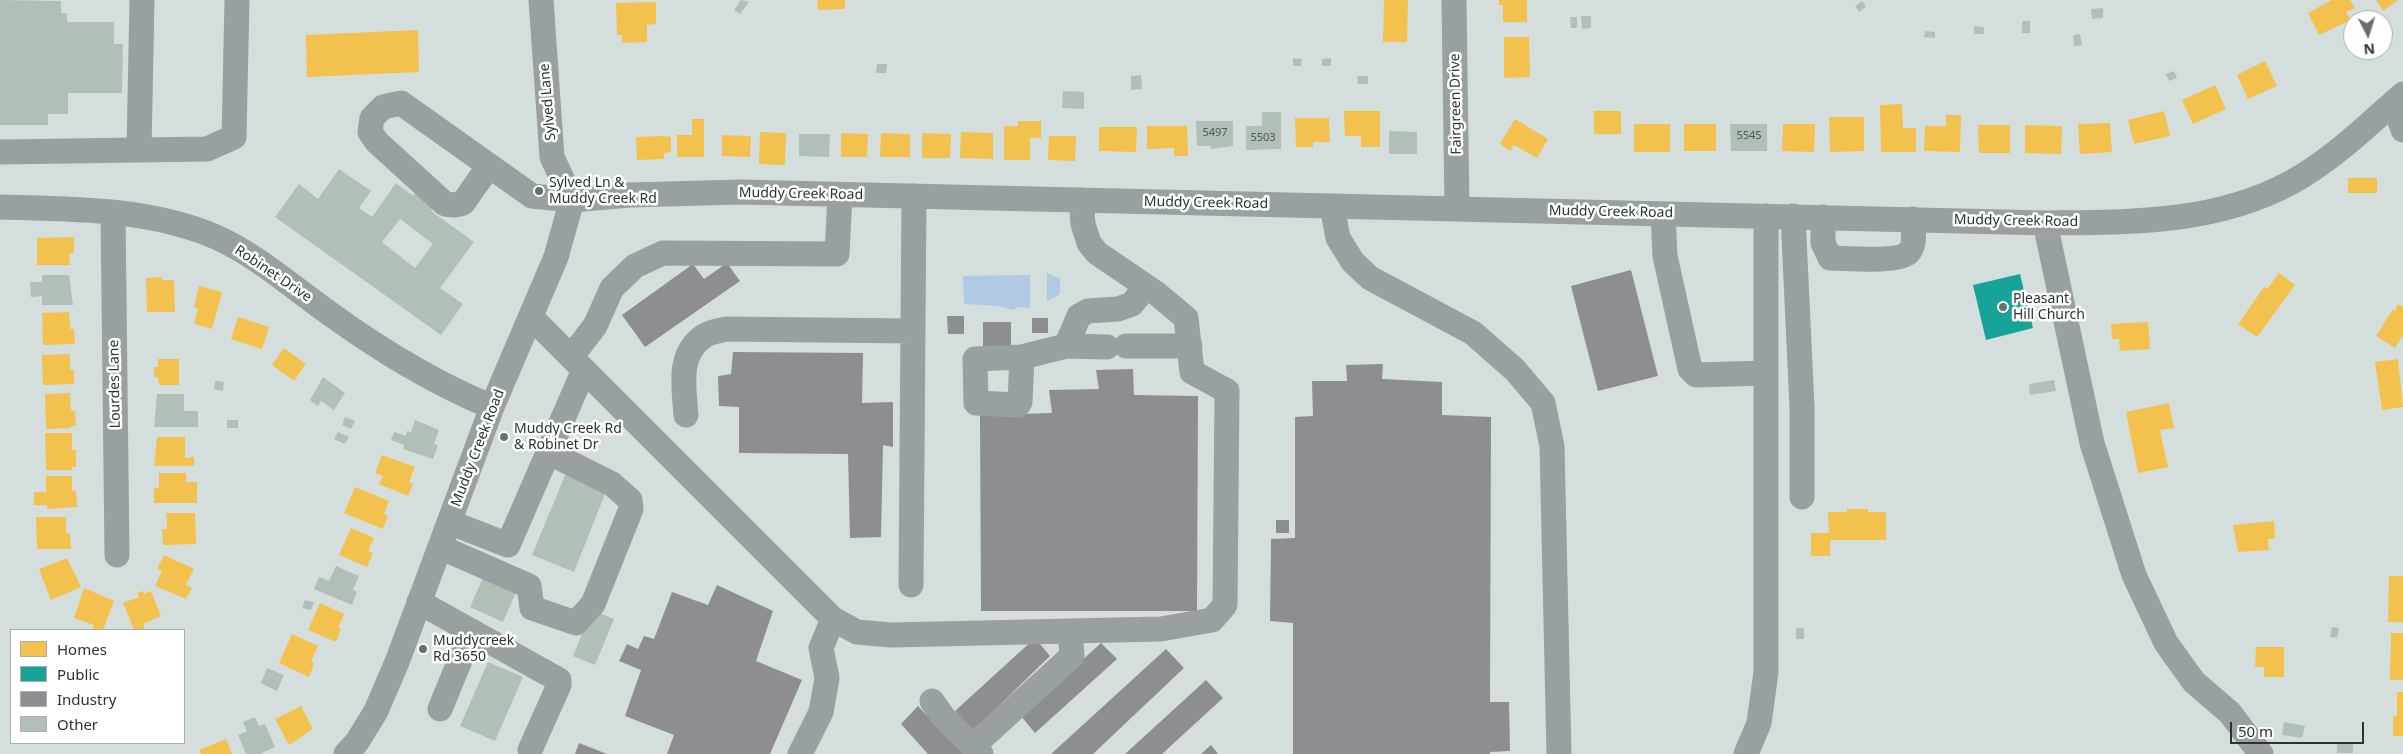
<!DOCTYPE html>
<style>
body{margin:0}
#map{position:relative;width:2403px;height:754px;overflow:hidden;background:#d4dfdd;font-family:"Noto Sans",sans-serif}
canvas{display:block}
.legend{position:absolute;left:10px;top:629px;width:175px;height:115px;box-sizing:border-box;background:#fff;border:1px solid #aaaead;margin:0;padding:6px 9px;list-style:none;font-size:15px;color:#2b3432}
.legend li{display:flex;align-items:center;gap:10px;height:25px}
.legend b{width:25px;border:1px solid #aaaead}
.north{position:absolute;left:2343px;top:10px;width:50px;height:50px;box-sizing:border-box;background:#fff;border:1px solid #aaaead;border-radius:50%;rotate:175deg;font-size:14px;font-weight:700;line-height:20px;text-align:center;color:#2b3432}
.north::after{content:'';display:block;margin:auto;width:18px;height:22px;background:#66706e;clip-path:polygon(50% 0,100% 100%,50% 72%,0 100%)}
.scale{position:absolute;left:2230px;top:722px;width:134px;height:22px;box-sizing:border-box;border:2px solid #2b3432;border-top:0;padding-left:6px;font-size:15px;line-height:18px;white-space:nowrap;color:#2b3432;-webkit-text-stroke:4px #fff;paint-order:stroke}
</style>
<div id="map">
<canvas width="2403" height="754"></canvas>
<ul class="legend">
<li><b style="height:14px;background:#f2c14e"></b>Homes</li>
<li><b style="height:14px;background:#17a398"></b>Public</li>
<li><b style="height:14px;background:#8d8d92"></b>Industry</li>
<li><b style="height:14px;background:#b2bfb7"></b>Other</li>
</ul>
<div class="north">N</div>
<div class="scale">50 m</div>
</div>
<script>
const ctx = document.querySelector('canvas').getContext('2d');
ctx.lineJoin = 'round';
function fill(path, color) { ctx.fillStyle = color; ctx.fill(path, 'evenodd'); }
function trace(path, color, width, dash) { ctx.strokeStyle = color; ctx.lineWidth = width; ctx.lineCap = dash ? 'butt' : 'round'; ctx.setLineDash(dash || []); ctx.stroke(path); }
function write(font, color, halo, rows, align = 'center') {
  ctx.font = font + ' "Noto Sans",sans-serif'; ctx.lineWidth = 5; ctx.setLineDash([]); ctx.textBaseline = 'middle'; ctx.strokeStyle = halo; ctx.fillStyle = color; for (const [text, x, y, turn = 0] of rows) {
    ctx.save(); ctx.translate(x, y); ctx.rotate((+turn || 0) * Math.PI / 180); ctx.textAlign = isNaN(turn) ? turn : align; if (halo) ctx.strokeText(text, 0, 0); ctx.fillText(text, 0, 0); ctx.restore();
  }
}
fill(new Path2D(`
 M1047 273 1060 279V294L1047 302Z
 M1030 275V308L1019 307 1012 310 999 306 964 304 963 276Z`), '#b0cae3');
fill(new Path2D(`
 M817 0H845V9L818 10Z
 M1384 0H1408L1407 42H1383Z
 M1499 0H1527V22H1503V5H1499Z
 M2332 0H2350L2355 8 2346 12 2351 20 2319 35 2308 13Z
 M2376 0H2398L2383 11Z
 M656 2V24L647 25V42L622 43V35H617L616 3Z
 M418 30 419 72 307 77 306 35Z
 M1504 37H1529L1530 77 1504 78Z
 M2265 61 2277 86 2248 99 2237 75Z
 M2215 85 2226 109 2193 124 2182 100Z
 M1902 104 1903 128H1916V152H1881L1880 105Z
 M1344 111H1380V147H1361V136H1345Z
 M1594 111H1621V134H1594Z
 M2164 111 2170 136 2134 144 2128 120Z
 M1946 115H1961L1960 152 1924 151 1925 126H1946Z
 M1829 117H1864V151L1830 152Z
 M1295 118H1329L1330 142H1313V147H1296Z
 M692 119H704V157H677V135H692Z
 M1515 119 1548 139 1537 158 1514 145 1510 151 1500 144Z
 M1018 121H1041V138H1030V160H1004V126H1018Z
 M2110 123 2112 152 2080 154 2078 124Z
 M1634 124H1670V152H1634Z
 M1684 124H1716V151H1684Z
 M1783 124H1815L1814 152 1782 151Z
 M1978 125H2010V153H1979Z
 M2025 125 2062 126 2061 154 2025 153Z
 M1147 126H1187L1188 156H1174V148L1147 149Z
 M1099 127H1137L1136 152 1099 151Z
 M760 132 786 133 785 165 759 164Z
 M961 132 993 133V159L960 158Z
 M841 133 868 134 867 157H841Z
 M881 133 910 134V157H880Z
 M922 133 951 134 950 158H922Z
 M722 135 751 136 750 157 722 156Z
 M663 136 671 137V152L664 153V159L637 160 636 137Z
 M1049 136H1076L1075 161 1048 160Z
 M2348 178H2377V193H2348Z
 M74 237V253H69L70 265H37V238Z
 M2279 273 2295 285 2257 337 2238 324 2264 287 2267 289Z
 M162 277V280H174L175 312H147L146 278Z
 M199 286 222 292 212 329 194 324 198 309 194 307Z
 M2398 304 2403 307V335L2395 348 2376 336 2393 309 2395 311Z
 M69 312 70 329H74L75 344 43 345 42 313Z
 M238 317 269 327 262 349 231 339Z
 M2148 322 2150 349 2120 351 2119 339H2112L2111 324Z
 M284 348 306 364 294 381 272 365Z
 M70 354V370H74V384L43 385 42 355Z
 M158 359H179V385H159L158 377H154V367H158Z
 M2398 359 2403 407 2382 410 2375 362Z
 M70 393 71 411H75L76 426H71V428L46 429 45 394Z
 M2169 403 2174 428 2160 430 2168 467 2138 473 2126 412Z
 M45 433H72V450H76V467H72V470H46Z
 M157 437H185V458L194 457V466H154Z
 M382 455 415 467 409 482 413 484 408 496 379 484 383 476 375 473Z
 M159 473H186V482H197V503H154V488H159Z
 M46 476H72V491H76L77 507 47 509V505H34V492H46Z
 M355 487 389 501 384 514 388 516 383 529 344 513Z
 M1847 509H1868V512H1886V540H1830V556H1811V533H1829L1828 512H1847Z
 M166 513H195L196 544 163 545 162 529H167Z
 M36 517H66V533H70L71 549H37Z
 M2274 521 2275 539H2268L2269 550 2238 552 2233 525Z
 M351 528 374 538 368 551 373 553 367 567 339 555Z
 M164 555 194 569 186 585 192 588 186 599 155 586 162 571 157 569Z
 M67 558 81 587 51 600 39 569Z
 M2389 576H2403V622H2388Z
 M84 588 114 601 103 630H92L94 625 74 618Z
 M144 591V594L151 591 161 616 143 624 145 629 134 630 123 603 139 597 137 593Z
 M320 603 344 614 338 628 341 629 336 642 308 630Z
 M2391 633H2403V680H2390Z
 M292 634 318 646 311 662 314 664 309 677 279 663Z
 M2256 647H2284V677H2264V667H2255Z
 M2397 692H2403V736H2393V716H2397Z
 M301 706 313 729 289 745 275 719Z
 M226 739 232 754H201L199 750Z`), '#f2c14e');
fill(new Path2D(`
 M2020 274 2033 328 1986 340 1973 285Z`), '#17a398');
fill(new Path2D(`
 M727 263 740 281 645 347 622 315 693 264 704 279Z
 M1631 270 1658 376 1598 391 1571 286Z
 M947 316H964V334H948Z
 M1032 318H1048V333H1032Z
 M983 322H1011V346H983Z
 M733 352 863 353 862 403 893 402V447L883 445 881 537 850 538 848 454 739 453V407L719 406 718 376 731 374Z
 M1383 364 1382 379 1442 382V415L1491 417 1490 702H1509L1510 751 1490 752V754H1293V623L1270 621 1271 539 1295 538V417L1313 416 1312 381H1347L1346 365Z
 M1133 369 1134 395 1198 396 1197 611H981L980 415 1052 413 1049 390 1099 389 1096 370Z
 M1276 520H1289V533H1276Z
 M717 585 773 611 756 661 802 680 770 754H667L674 735 625 716 641 670 619 661 627 644 638 649 644 636 654 639 672 592 708 605Z
 M1035 638 1050 656 973 731 955 711Z
 M1101 643 1117 659 1035 733 1021 716Z
 M1166 649 1184 668 1093 754H1051Z
 M1206 680 1223 698 1162 754H1125Z
 M918 706 964 754H928L901 724Z
 M579 743 607 754H575Z
 M1211 745 1218 754H1201Z`), '#8d8d92');
fill(new Path2D(`
 M0 0 61 1V13H67V22H114V44H123L122 93H68V114H48V125H0Z
 M741 0 749 2 740 14 734 10Z
 M1862 1 1866 7 1859 12 1855 6Z
 M2103 8V18L2092 19 2091 9Z
 M1581 16H1591V28L1582 29Z
 M1570 17H1577V28H1571Z
 M2022 21H2030V33H2022Z
 M1974 26 1984 27V34H1974Z
 M1925 31 1935 32V38L1924 37Z
 M2080 34 2082 45 2074 46 2073 35Z
 M1293 58 1302 59 1301 66H1293Z
 M1331 58V66H1322V59Z
 M877 64H887L886 73H876Z
 M2174 71 2177 78 2169 81 2166 74Z
 M1141 75 1142 89 1131 90V76Z
 M1357 76H1368V84H1358Z
 M1063 91 1084 92V109L1062 108Z
 M1262 112H1281V149L1246 150V126H1262Z
 M1196 121H1233V146L1211 149V146H1197Z
 M1730 124H1767V151H1731Z
 M1389 131 1417 132V154H1389Z
 M799 134H830L829 157 799 156Z
 M339 169 371 191 359 208 372 217 396 183 413 196 424 181 442 195 431 211 474 242 440 288 463 304 441 335 275 217 299 184 318 199ZM400 219 433 244 415 268 382 242Z
 M42 275H69L73 305H42V296L31 297 30 282H42Z
 M323 377 345 393 334 410 321 401 318 406 310 400Z
 M2054 380 2056 391 2030 395 2029 384Z
 M215 381 224 382 223 391 214 389Z
 M157 394H184V411H198V427H154Z
 M345 417 355 421 351 429 342 425Z
 M227 420H238V428H227Z
 M415 420 439 430 434 444 438 445 433 459 403 449 404 445 391 440 394 432 406 436 407 431 411 432Z
 M338 432 349 437 345 444 334 439Z
 M566 473 607 489 574 572 532 555Z
 M336 566 359 576 353 590 357 592 352 605 314 589 319 577 329 581Z
 M484 575 517 590 503 622 470 607Z
 M305 600 314 602 311 610 302 608Z
 M592 610 614 619 595 665 573 656Z
 M2332 627 2339 628 2337 638 2330 637Z
 M1796 628H1804V639H1796Z
 M488 662 523 677 495 741 460 726Z
 M267 668 284 675 277 691 261 683Z
 M255 717 259 726 265 724 275 747 260 754H246L238 735 247 731 243 722Z
 M2284 722 2305 726 2302 738 2282 735Z
 M2353 742V753H2337V743Z`), '#b2bfb7');
trace(new Path2D(`
 M541 0 552 157 572 200
 M1454 0 1457 209
 M2394 102 2403 130
 M139 150 142 0
 M0 152 207 149 234 137 237 0
 M489 166 463 203 455 205 445 204 377 142 370 132 372 118 383 107 401 103 532 196 572 200 630 195 740 192 2045 223C2129 222 2214 224 2290 183 2331 161 2368 125 2403 94
 M1332 206 1338 238 1353 262 1370 278 1473 333 1515 370 1543 403 1552 446 1559 754
 M0 207C71 209 149 208 216 237 258 256 292 287 329 313 380 350 434 383 492 407
 M113 213 117 555
 M1663 214 1665 256 1690 369 1696 375 1766 373
 M1793 216 1802 407V497
 M1823 217V243L1830 258C1846 258 1896 263 1908 253 1916 246 1913 229 1913 219
 M2045 223 2092 443 2134 575 2166 643 2194 682 2230 713 2261 754
 M531 317 833 619 857 632 891 635 1161 629 1212 620 1225 605 1227 391 1192 372 1186 318 1156 293 1097 253 1089 243 1083 224 1081 200
 M1066 346 1079 316 1088 311 1118 309 1132 304 1146 286
 M1126 346H1190
 M571 357 595 326 612 288 635 266 663 253 837 254 840 195
 M1022 357 975 359 976 403 1018 405 1020 402 1022 357 1066 346 1107 347
 M686 415C684 387 677 354 704 336 710 332 719 331 726 329L913 331
 M449 522 508 545 584 370
 M440 547 529 586 532 608 576 623 593 604 631 509 630 500 612 484 562 459 552 444
 M911 585 914 196
 M419 602 559 680V685L530 750
 M932 701 944 718 981 754
 M440 709 472 631
 M973 746 1072 656 1070 631
 M346 754 357 742 376 711 397 662 492 407 556 257 572 200
 M800 754 821 712 827 678 821 648 833 619
 M1746 754 1759 723 1766 672V216`), '#98a0a2', 25);
for (const [x, y, r, color] of [
 [539,191,5,"#66706e"],
 [2003,307,5,"#66706e"],
 [504,437,5,"#66706e"],
 [423,649,5,"#66706e"]
]) { const dot = new Path2D(); dot.arc(x, y, r, 0, 2 * Math.PI); ctx.fillStyle = color; ctx.fill(dot); trace(dot, '#fff', 2); }
write('11px', '#4d5753', null, [
 ["5497",1215,133],
 ["5545",1749,136],
 ["5503",1263,138]
]);
write('14px', '#2b3432', '#fff', [
 ["Sylved Lane",548,102,-95],
 ["Fairgreen Drive",1456,104,-91],
 ["Muddy Creek Road",801,194,1],
 ["Muddy Creek Road",1206,203,1],
 ["Muddy Creek Road",1611,212,1],
 ["Muddy Creek Road",2016,221,1],
 ["Robinet Drive",273,274,34],
 ["Lourdes Lane",115,384,-91],
 ["Muddy Creek Road",478,448,-69]
]);
write('14px', '#2b3432', '#fff', [
 ["Sylved Ln &",549,183],
 ["Muddy Creek Rd",549,199],
 ["Pleasant",2013,299],
 ["Hill Church",2013,315],
 ["Muddy Creek Rd",514,429],
 ["& Robinet Dr",514,445],
 ["Muddycreek",433,641],
 ["Rd 3650",433,657]
], 'left');
</script>
